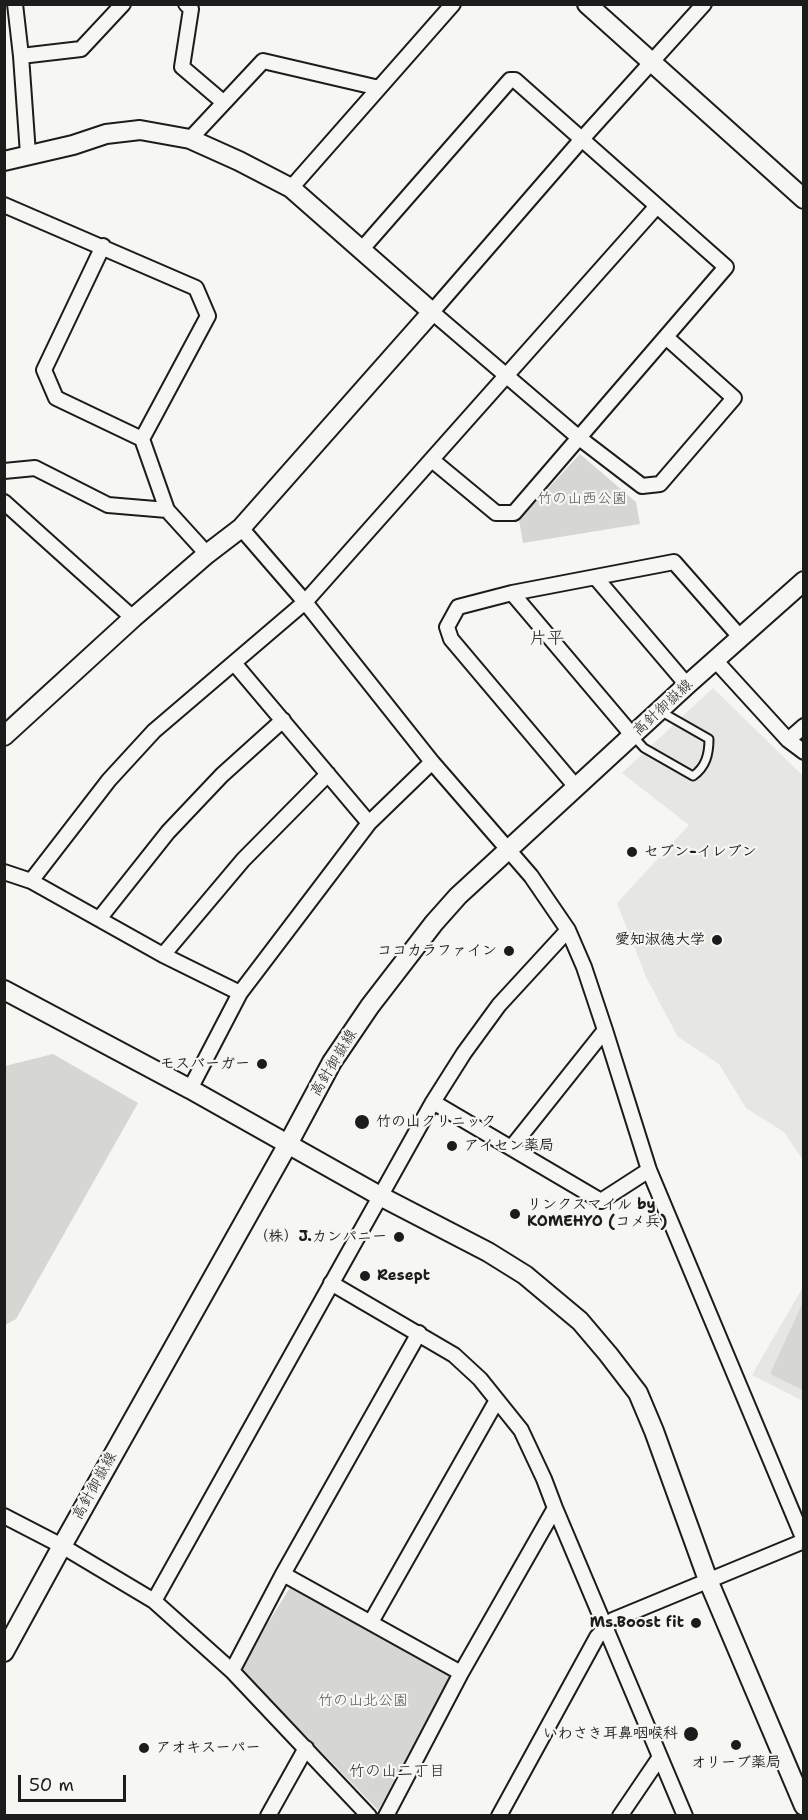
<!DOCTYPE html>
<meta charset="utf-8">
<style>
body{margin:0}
#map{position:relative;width:808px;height:1820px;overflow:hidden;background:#f6f6f2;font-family:"Shantell Sans",sans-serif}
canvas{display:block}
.frame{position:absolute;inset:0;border:6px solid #1c1c1c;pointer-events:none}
.scale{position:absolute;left:18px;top:1775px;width:108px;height:27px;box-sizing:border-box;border:3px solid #1c1c1c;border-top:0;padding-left:8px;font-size:18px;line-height:21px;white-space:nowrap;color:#1c1c1c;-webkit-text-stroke:4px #f6f6f2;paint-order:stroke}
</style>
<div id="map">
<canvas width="808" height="1820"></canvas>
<div class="frame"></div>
<div class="scale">50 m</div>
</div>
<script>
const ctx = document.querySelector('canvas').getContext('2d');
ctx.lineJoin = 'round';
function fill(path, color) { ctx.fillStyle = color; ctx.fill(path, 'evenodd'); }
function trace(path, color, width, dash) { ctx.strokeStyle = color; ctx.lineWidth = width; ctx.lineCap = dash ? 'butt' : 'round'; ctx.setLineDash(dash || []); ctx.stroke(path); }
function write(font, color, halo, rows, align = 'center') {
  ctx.font = font + ' "Shantell Sans","Klee One",sans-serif'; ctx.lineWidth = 4.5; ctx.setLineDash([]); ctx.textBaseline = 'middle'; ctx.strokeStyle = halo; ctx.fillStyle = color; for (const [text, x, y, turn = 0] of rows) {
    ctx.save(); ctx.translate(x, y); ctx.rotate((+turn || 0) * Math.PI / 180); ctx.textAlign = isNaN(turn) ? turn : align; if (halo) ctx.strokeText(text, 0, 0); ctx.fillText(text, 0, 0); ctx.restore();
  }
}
fill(new Path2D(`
 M713 688 803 776V1160L784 1132 746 1108 719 1064 678 1037 646 977 617 903 689 825 622 773Z
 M803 1287V1401L752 1375Z`), '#e6e6e2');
fill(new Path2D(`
 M580 454 636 502 640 524 523 543 519 520Z
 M53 1054 138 1103 16 1319 5 1325V1066Z
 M803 1302V1390L770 1374Z
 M291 1586 452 1675 378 1810 240 1668Z`), '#d6d6d2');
const lane = new Path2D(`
 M633 736 644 748 693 776C706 767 709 754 709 739L660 711`);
const street = new Path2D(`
 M15 4 21 56 28 154
 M186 4 191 9 182 67 223 102
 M21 56 81 49 123 4
 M190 139 263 61 379 88
 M291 188 453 4
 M4 205 196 288 208 316 142 439 167 510
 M103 246 44 370 56 398 142 439
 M362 249 510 80H515L726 267 514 513H496L432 460
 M666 337 734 398 660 484 642 486 578 437 432 312 582 139 704 4
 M4 471 35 468 108 505 167 510 207 554
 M4 502 133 618
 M241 528 305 602 432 762 531 876 568 930 584 967 605 1030 649 1170 804 1540
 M596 578 687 685
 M512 593 633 736
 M715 660 788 740 804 752
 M234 663 369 823
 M788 740 804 726
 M576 787 451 639 447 627 458 607 512 593 674 562 740 637
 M4 872 31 881 163 955 240 993
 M31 881 109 780 154 731 305 602 657 206
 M99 919 168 832 222 775 283 720
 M163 955 243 860 328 774
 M190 1089 240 993 369 823 432 762
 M433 1102 601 1201 649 1170
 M511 1148 605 1030
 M331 1283 454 1355 480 1379 521 1430 544 1479 555 1508 685 1816
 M4 1516 62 1546 154 1601 232 1671 369 1816
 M283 1574 461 1673
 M154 1601 433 1102 464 1053 499 1005 568 930
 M371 1622 497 1400
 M232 1671 283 1574 419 1333
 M268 1816 306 1748
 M386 1816 461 1673 555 1508
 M499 1816 597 1637 613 1620 804 1541
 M620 1816 660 1757`);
const secondary = new Path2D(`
 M587 4 804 199
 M4 161 73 145 106 134 140 130 190 139 239 161 291 188 432 312 241 528 207 554 133 618 4 736
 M4 990 190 1089 380 1196 488 1252 525 1275 580 1321 608 1354 638 1393 654 1431 708 1580 804 1806
 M4 1652 62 1546 288 1144 332 1062 370 1006 434 923 458 896 687 685 804 581`);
trace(lane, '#1c1c1c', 11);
trace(street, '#1c1c1c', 18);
trace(secondary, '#1c1c1c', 22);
trace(lane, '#f6f6f2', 7);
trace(street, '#f6f6f2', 14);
trace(secondary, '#f6f6f2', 18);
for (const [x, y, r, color] of [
 [632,852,6,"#1c1c1c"],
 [717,940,6,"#1c1c1c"],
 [509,951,6,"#1c1c1c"],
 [262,1064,6,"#1c1c1c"],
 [362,1122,8,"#1c1c1c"],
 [452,1146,6,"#1c1c1c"],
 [515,1214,6,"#1c1c1c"],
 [399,1237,6,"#1c1c1c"],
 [365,1276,6,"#1c1c1c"],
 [696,1623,6,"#1c1c1c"],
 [691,1734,8,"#1c1c1c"],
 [736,1745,6,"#1c1c1c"],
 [144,1748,6,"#1c1c1c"]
]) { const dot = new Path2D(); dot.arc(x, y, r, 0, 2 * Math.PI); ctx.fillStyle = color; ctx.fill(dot); trace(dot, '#f6f6f2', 2); }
write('15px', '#545453', '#f6f6f2', [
 ["竹の山西公園",582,499],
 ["竹の山北公園",363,1701]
]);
write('15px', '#1c1c1c', '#f6f6f2', [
 ["高針御嶽線",663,708,-43],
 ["高針御嶽線",334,1063,-59],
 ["高針御嶽線",95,1486,-61]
]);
write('bold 15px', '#1c1c1c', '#f6f6f2', [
 ["セブン-イレブン",644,852],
 ["愛知淑徳大学",705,940,"right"],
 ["ココカラファイン",497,951,"right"],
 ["モスバーガー",250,1064,"right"],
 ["竹の山クリニック",376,1122],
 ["アイセン薬局",464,1146],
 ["リンクスマイル by",527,1205],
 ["KOMEHYO (コメ兵)",527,1222],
 ["（株）J.カンパニー",387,1237,"right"],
 ["Resept",377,1276],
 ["Ms.Boost fit",684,1623,"right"],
 ["いわさき耳鼻咽喉科",678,1734,"right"],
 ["アオキスーパー",156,1748],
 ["オリーブ薬局",736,1763,"center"]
], 'left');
write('16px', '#1c1c1c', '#f6f6f2', [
 ["竹の山二丁目",397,1772]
]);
write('18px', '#1c1c1c', '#f6f6f2', [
 ["片平",547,639]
]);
</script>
